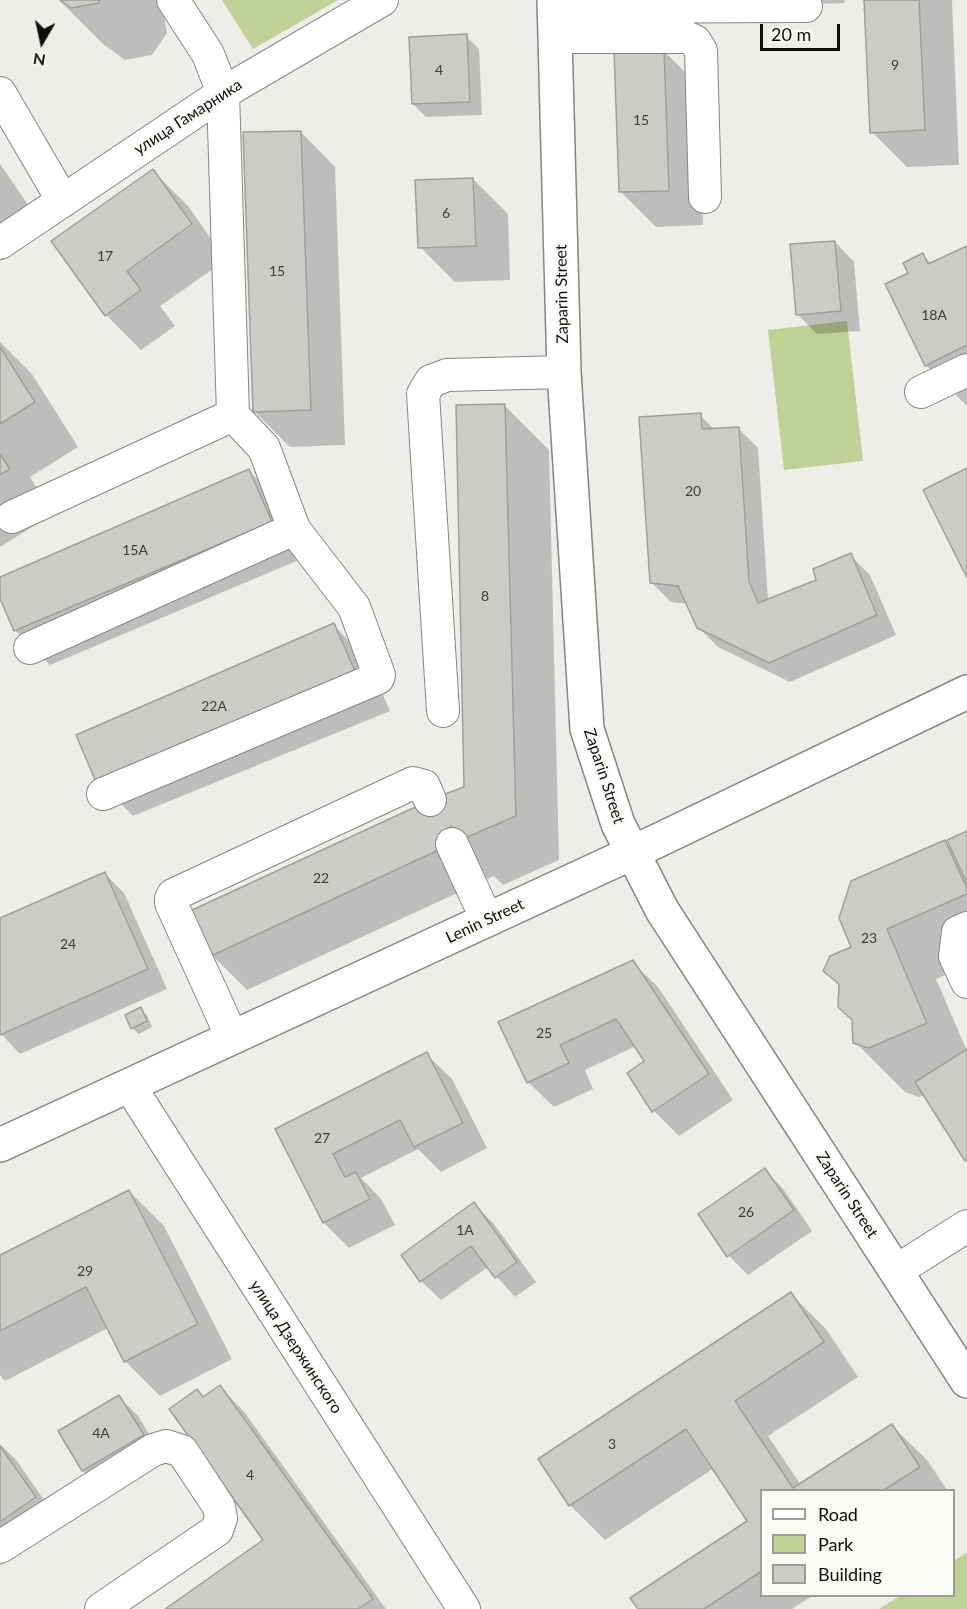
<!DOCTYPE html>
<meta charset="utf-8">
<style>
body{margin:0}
#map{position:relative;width:967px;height:1609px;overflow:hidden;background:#eeedea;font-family:Lato,sans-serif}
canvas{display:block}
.legend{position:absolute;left:760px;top:1489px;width:195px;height:108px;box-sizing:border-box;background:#fbfbf7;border:2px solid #9d9c99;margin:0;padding:8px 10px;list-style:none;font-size:18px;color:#0f0e0d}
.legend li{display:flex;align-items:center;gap:12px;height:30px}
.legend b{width:30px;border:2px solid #9d9c99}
.north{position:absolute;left:12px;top:12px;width:60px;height:60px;-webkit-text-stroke:4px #fbfbf7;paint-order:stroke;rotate:189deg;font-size:16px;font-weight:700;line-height:24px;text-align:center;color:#0f0e0d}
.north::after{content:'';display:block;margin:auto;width:21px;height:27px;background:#0f0e0d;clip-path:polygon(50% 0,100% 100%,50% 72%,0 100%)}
.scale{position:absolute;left:760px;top:24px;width:80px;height:27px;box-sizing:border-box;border:3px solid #0f0e0d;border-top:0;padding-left:8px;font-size:18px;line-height:21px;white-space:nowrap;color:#0f0e0d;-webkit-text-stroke:4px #fbfbf7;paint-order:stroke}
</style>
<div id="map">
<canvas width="967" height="1609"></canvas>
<ul class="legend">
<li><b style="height:8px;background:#fff"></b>Road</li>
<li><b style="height:16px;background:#c0d196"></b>Park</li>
<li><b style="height:16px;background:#cbcbc7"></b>Building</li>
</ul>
<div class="north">N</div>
<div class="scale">20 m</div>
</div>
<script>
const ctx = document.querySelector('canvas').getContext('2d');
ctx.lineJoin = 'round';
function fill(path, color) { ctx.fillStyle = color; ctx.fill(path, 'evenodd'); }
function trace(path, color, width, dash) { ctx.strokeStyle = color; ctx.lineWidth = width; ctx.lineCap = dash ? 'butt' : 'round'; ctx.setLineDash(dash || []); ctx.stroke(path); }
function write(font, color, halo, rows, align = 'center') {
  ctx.font = font + ' Lato,sans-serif'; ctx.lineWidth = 6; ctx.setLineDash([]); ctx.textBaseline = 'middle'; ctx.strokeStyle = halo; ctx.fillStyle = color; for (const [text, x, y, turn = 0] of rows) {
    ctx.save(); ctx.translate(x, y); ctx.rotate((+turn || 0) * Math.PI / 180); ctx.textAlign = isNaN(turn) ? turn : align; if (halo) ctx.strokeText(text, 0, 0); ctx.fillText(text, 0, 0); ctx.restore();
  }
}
fill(new Path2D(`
 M222 0H338L253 49Z
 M847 321 863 461 784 470 768 330Z
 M965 1553H967V1609H879L900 1596H954V1561Z`), '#c0d196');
fill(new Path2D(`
 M59 0H158L162 6 167 33 152 55 125 60 103 44Z
 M633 0H844L845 3 645 12Z
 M866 0H952L959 165 907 167 872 132Z
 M466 36 479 49 482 115 426 117 413 104Z
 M663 50 698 85 703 225 656 227 621 192Z
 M301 132 335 167 345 445 290 447 255 412Z
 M0 164 36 216 0 239Z
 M153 171 188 206 226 260 160 306 175 326 141 350 106 315Z
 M473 179 508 214 510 280 455 282 420 247Z
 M835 242 854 262 860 331 817 334 797 314Z
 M967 248V406L926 365 910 274 923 255 932 264Z
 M0 342 32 374 78 447 30 477 53 514 0 547Z
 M505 406 549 450 559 860 503 885 494 876 247 990 212 955 465 788Z
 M700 415 715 430 738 428 758 448 768 600 818 581 850 555 870 575 896 635 790 682 718 647 698 627 688 604 671 602 651 582Z
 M249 471 284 506 306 557 50 665 15 630 0 595V579Z
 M333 625 368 660 390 711 133 816 98 781Z
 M967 833V966L936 979 967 1051V1161L925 1095 919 1097 905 1092 855 1042 854 1021 840 986 824 970 853 948 945 842 953 850Z
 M105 874 124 893 167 989 20 1054 0 1033V920Z
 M632 962 658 987 733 1100 679 1136 654 1111 646 1062 636 1046 585 1070 593 1089 554 1107 528 1082 500 1022Z
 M140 1009 147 1015 152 1027 139 1034 132 1028Z
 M426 1054 452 1079 487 1148 441 1172 418 1149 361 1178 381 1199 395 1225 349 1248 324 1223 277 1130Z
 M765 1170 784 1190 812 1231 748 1275 729 1256Z
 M129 1191 164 1226 232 1359 160 1396 125 1361 108 1328 5 1381 0 1375V1257Z
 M474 1204 494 1224 536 1282 515 1297 488 1267 441 1300 421 1281Z
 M791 1294 826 1329 858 1377 768 1436 801 1485 892 1426 927 1460 947 1490H762V1596H812L792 1609H639L749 1521 714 1468 605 1540 570 1505Z
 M220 1387 245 1413 386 1609H168L265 1540 197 1391 204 1398Z
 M119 1397 138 1416 162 1455 103 1490 83 1471 60 1432Z
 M0 1444 17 1461 60 1523 0 1565Z`), '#0003');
const building = new Path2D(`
 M60 0H100L99 3 71 8Z
 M864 0H919L925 130 870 133Z
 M467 34 470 102 412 104 409 37Z
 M664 48 669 191 619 192 614 50Z
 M301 131 311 410 253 412 243 132Z
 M153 169 192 224 127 271 141 290 105 316 51 241Z
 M473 178 476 246 418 248 415 180Z
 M835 241 841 311 796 315 790 244Z
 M967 246V345L925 366 885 284 908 273 903 263 923 253 928 264Z
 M0 347 35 402 0 424Z
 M505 404 516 816 458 841 437 797 464 787 456 405Z
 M701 413 702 429 739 427 749 581 758 603 816 580 813 569 851 553 877 615 769 663 697 628 678 586 650 583 639 417Z
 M0 454 10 469 0 475Z
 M967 468V578L923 490Z
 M249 469 272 522 14 631 0 599V577Z
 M334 623 357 676 96 782 76 735Z
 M437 797 458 841 211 956 190 911Z
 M967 831V883L947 840Z
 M945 840 967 889V894L887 929 927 1023 869 1048 853 1043 852 1020 838 1007 839 984 823 971 830 956 851 947 839 918 851 881Z
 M105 872 148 969 0 1035V918Z
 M633 960 709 1074 652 1112 627 1073 644 1061 616 1019 560 1045 569 1063 527 1083 498 1022Z
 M141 1007 147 1021 131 1029 125 1015Z
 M967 1049V1159L965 1161 915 1082Z
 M427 1052 463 1123 414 1147 400 1120 333 1154 345 1177 356 1172 370 1199 323 1223 275 1129Z
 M765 1168 794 1210 727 1257 698 1214Z
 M129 1190 198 1324 124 1362 86 1287 0 1331V1255Z
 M474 1202 517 1262 495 1278 471 1246 420 1282 401 1255Z
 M791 1292 824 1342 735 1401 793 1488 892 1424 920 1467 884 1490H762V1571L704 1609H638L630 1598 747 1521 686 1429 569 1506 538 1459Z
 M220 1385 373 1599 358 1609H165L263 1540 169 1409 197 1389 203 1397Z
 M119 1395 144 1435 82 1471 58 1431Z
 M0 1446 36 1497 0 1522Z`);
fill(building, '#cbcbc7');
trace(building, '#9f9f9b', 1.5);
trace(new Path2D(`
 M430 800 452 844`), '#cdccc9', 32, [32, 16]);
const minor = new Path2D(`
 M555 7 806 6
 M556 37H686L695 41 701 51 705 197
 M0 93 63 201
 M0 243 223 93 382 0
 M921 392 967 370
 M12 517 233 415 223 93 208 54 173 0
 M30 648 294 529
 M443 711 423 394 431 381 447 375 564 372
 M103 794 378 678 379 675 354 607 294 529 264 448 233 415
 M452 844 487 920
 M967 928 958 932 955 956 967 982
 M232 1037 171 903V899L173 895 413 783 424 786 430 800
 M129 1085 464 1609
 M896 1271 967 1226
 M0 1547 153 1450 166 1446 182 1451 219 1507 221 1518 217 1530 101 1609`);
const major = new Path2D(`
 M554 0 564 372 587 729 618 824 662 910 967 1381
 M0 1145 634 852 967 692`);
trace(minor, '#868582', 34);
trace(major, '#868582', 36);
trace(minor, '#fff', 32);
trace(major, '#fff', 33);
write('14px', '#3e3d3c', null, [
 ["9",895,65],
 ["4",439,70],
 ["15",641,120],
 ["6",446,213],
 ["17",105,256],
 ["15",277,271],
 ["18А",934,315],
 ["20",693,491],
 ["15А",135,550],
 ["8",485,596],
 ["22А",214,706],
 ["22",321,878],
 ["23",869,938],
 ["24",68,944],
 ["25",544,1033],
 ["27",322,1138],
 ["26",746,1212],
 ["1А",465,1230],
 ["29",85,1271],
 ["4А",101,1433],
 ["3",612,1444],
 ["4",250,1475]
]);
write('16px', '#0f0e0d', '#fbfbf7', [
 ["улица Гамарника",188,117,-33],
 ["Zaparin Street",562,294,-91],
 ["Zaparin Street",604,776,72],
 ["Lenin Street",485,921,-25],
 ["Zaparin Street",847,1195,57],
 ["улица Дзержинского",296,1347,57]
]);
</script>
